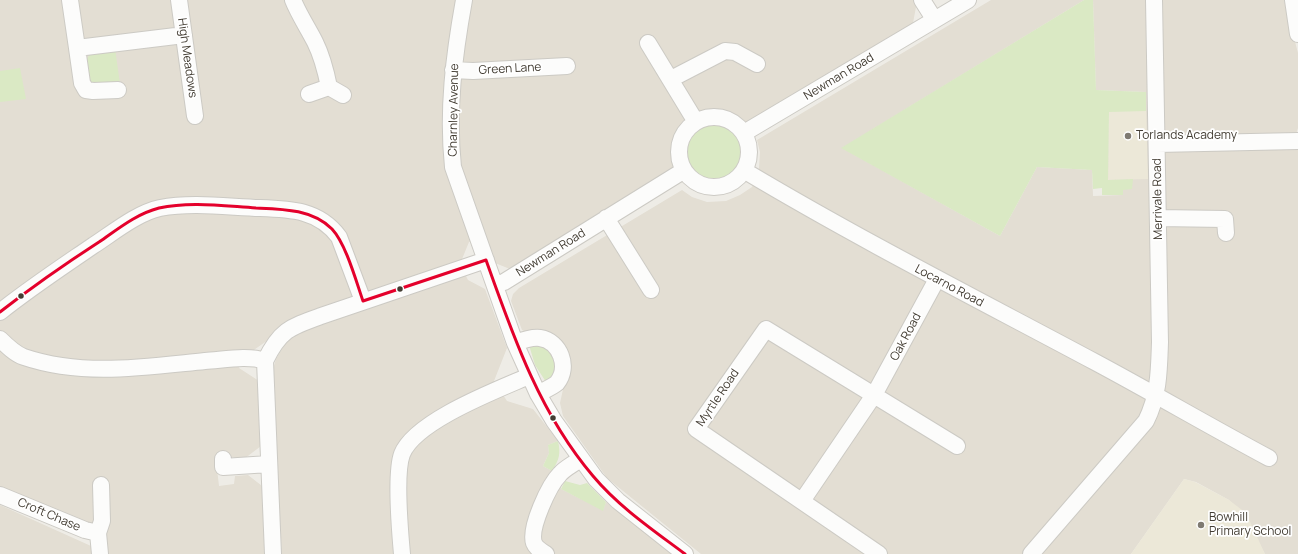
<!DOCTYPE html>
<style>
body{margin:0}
canvas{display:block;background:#eeece6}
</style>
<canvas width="1298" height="554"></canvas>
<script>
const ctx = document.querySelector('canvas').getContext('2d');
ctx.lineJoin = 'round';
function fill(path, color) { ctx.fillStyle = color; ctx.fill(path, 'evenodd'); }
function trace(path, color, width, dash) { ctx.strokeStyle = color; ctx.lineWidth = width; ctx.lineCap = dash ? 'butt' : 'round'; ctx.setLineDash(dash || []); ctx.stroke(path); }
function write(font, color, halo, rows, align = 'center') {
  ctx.font = font + ' Manrope,sans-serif'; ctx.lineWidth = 3.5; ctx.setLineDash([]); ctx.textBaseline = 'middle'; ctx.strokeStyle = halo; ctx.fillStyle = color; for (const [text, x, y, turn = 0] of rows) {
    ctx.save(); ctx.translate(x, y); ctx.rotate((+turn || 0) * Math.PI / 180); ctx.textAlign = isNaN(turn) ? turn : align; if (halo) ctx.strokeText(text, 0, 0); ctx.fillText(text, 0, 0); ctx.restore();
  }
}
fill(new Path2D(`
 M0 0H926L916 7 913 23 749 124 732 115 715 112 698 113 683 122 672 149 674 169 510 269 495 263 485 236 469 242 460 264 468 280 485 289 507 348 494 381 507 401 533 409 558 441 548 445 549 453 543 466 552 471 561 489 603 510 606 502 672 554H282L271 376 276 359 283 347 271 338 248 354 237 355 239 368 259 381 261 446 244 459 226 456 216 460 219 486 234 484 235 476 248 475 266 489 269 554H106L105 480 95 479 96 522 91 527 0 490Z
 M991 0H1084L842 148 1000 236 1037 167 1092 170 1093 196 1123 195V190L1133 179 1108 180 1109 111H1146V92L1096 90 1093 0H1284L1298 53V128L1296 134 1298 146V554H1265L1255 537 1229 500 1196 482 1184 479 1131 554H701L607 478 563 416 560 403 564 385 530 334 522 330 511 301 513 294 519 288 682 190 692 197 707 202 726 201 740 195 752 187 759 168 760 152 757 140Z
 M0 505 91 546 92 554H0Z`), '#e3ded3');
fill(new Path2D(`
 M1109 111H1146L1148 179 1108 180Z
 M1184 479 1195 482 1229 500 1246 513 1265 554H1131Z`), '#ece8d8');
fill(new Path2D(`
 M1084 0H1093L1096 90 1146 92V111L1109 112 1108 180 1133 179 1132 189 1123 190V195H1102V188L1093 189 1092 170 1037 167 1000 236 841 148Z
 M115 48 120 84 90 83C83 54 85 52 115 48Z
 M20 68 26 99 0 102V71Z
 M684 152a30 30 0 1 1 60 0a30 30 0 1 1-60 0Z
 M529 345H546L557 359 553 379 546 382 535 365Z
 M558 441C561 454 559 460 552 471L543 466 549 453 548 445Z
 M565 481 580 485 587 483 606 502 603 511 561 489Z`), '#dae9c4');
const minor = new Path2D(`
 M70 0 77 48 184 35
 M179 0 195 116
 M293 0C299 15 308 28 315 42 322 56 326 72 329 87L343 95
 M464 0C454 55 447 111 453 167L515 343 538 394 554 421 596 479 618 501 685 554
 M922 0 934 19
 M1293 0 1298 34
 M648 43 696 122
 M77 48 82 83 86 90 93 91 118 90
 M453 70 473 71 567 66
 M671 79 725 51 735 52 757 64
 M309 94 329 87
 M679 152a35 35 0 1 1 70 0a35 35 0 1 1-70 0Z
 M744 133 968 0
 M1157 144 1298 141
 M745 171C859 239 977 299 1095 362 1153 393 1211 427 1269 458
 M606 218 651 290
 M1158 218 1225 219 1226 233
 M495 285 504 282 683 171
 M0 312C30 288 62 267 94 245 114 232 137 213 160 208 192 202 228 207 260 208 291 209 319 210 339 237L363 301
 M0 339C7 346 15 354 24 357 83 377 145 367 205 361 223 360 248 355 265 361
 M515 343C523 340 532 337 540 338 560 341 570 367 557 383 552 387 543 391 538 394
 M223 459V467L269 464
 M0 495 85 530 98 533
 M802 501 874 395 937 279
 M100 554 98 533 102 521 101 485
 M273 554 265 361C280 330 290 327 321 316L486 260
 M402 554C400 532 395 473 402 454 415 421 497 390 529 376
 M546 554C541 551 536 548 534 543 529 528 549 485 560 474 565 468 574 464 580 459
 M879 554 696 429 766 329 957 446
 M1031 554 1146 421C1159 395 1159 371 1160 342L1154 0`);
trace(minor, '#cccac4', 18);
trace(minor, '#fcfcfb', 16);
trace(new Path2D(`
 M0 312C32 287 65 264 99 242 118 229 136 214 159 208 190 201 224 206 256 208 282 209 312 209 332 229 346 244 356 281 363 301L486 260C513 336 540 414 593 476 619 507 653 530 685 554`), '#e4002b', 3);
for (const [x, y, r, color] of [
 [1128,136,4,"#7f7a72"],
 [400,289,3.5,"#433d33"],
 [21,296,3.5,"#433d33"],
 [553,418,3.5,"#433d33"],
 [1201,525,4,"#7f7a72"]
]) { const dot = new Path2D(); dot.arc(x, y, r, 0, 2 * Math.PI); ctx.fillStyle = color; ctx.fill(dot); trace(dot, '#fff', 1.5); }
write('12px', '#433d33', '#fff', [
 ["High Meadows",187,58,82],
 ["Green Lane",510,69,-3],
 ["Newman Road",839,77,-31],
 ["Charnley Avenue",454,110,-89],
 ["Merrivale Road",1158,199,-91],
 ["Newman Road",551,253,-32],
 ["Locarno Road",949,286,28],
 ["Oak Road",906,337,-62],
 ["Myrtle Road",718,398,-56],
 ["Croft Chase",49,515,23]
]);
write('12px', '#433d33', '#fff', [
 ["Torlands Academy",1136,136],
 ["Bowhill",1209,518],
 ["Primary School",1209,532]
], 'left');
</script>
